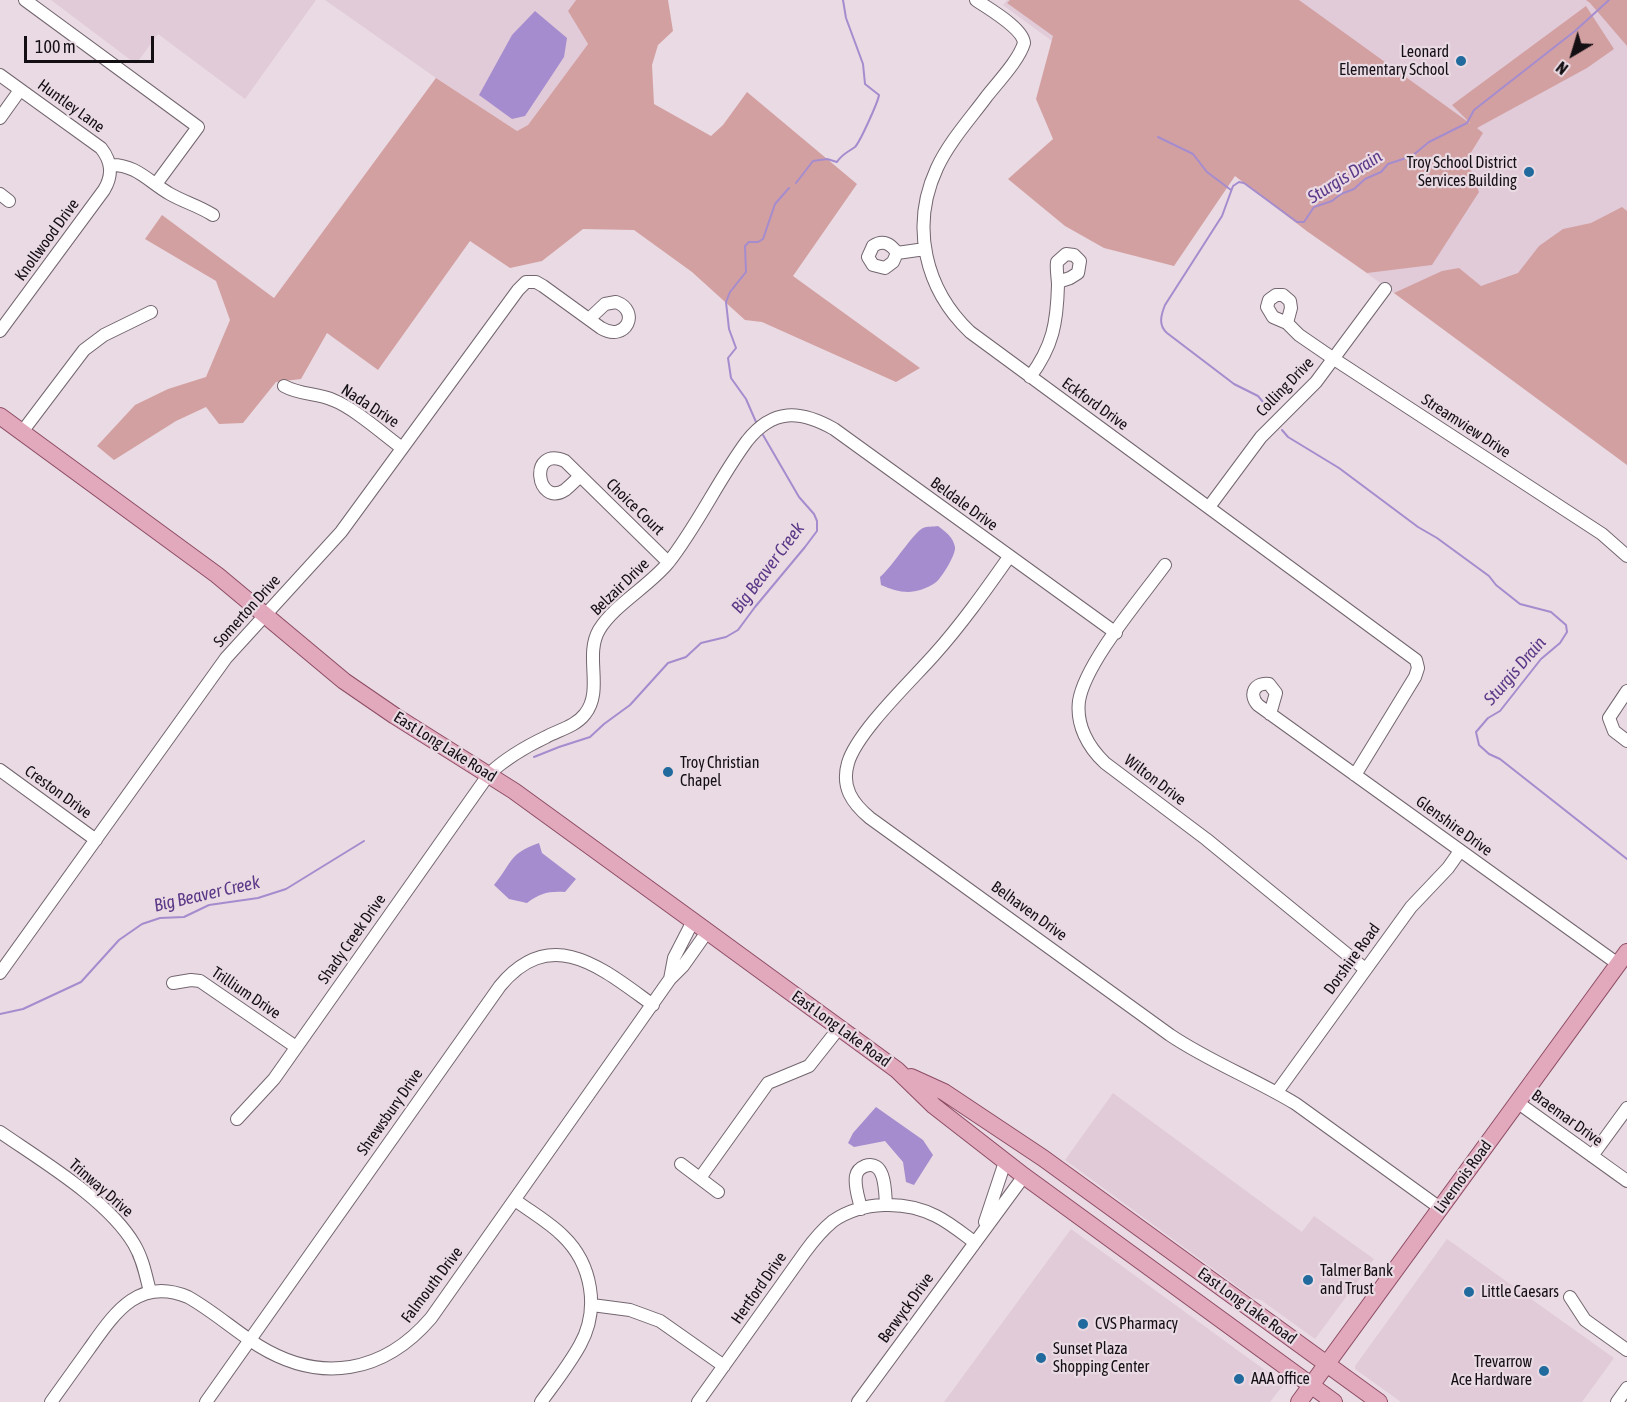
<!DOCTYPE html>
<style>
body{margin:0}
#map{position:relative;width:1627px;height:1402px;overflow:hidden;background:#e9dae3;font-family:"Asap Condensed",sans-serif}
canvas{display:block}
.north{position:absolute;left:1543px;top:24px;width:60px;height:60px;-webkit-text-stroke:4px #e9dae3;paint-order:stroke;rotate:218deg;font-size:16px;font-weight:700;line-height:24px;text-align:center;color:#140f13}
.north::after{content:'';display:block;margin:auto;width:21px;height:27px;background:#140f13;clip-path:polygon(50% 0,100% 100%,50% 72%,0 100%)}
.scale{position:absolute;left:24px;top:36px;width:130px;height:27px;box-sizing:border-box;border:3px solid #140f13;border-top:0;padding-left:8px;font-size:18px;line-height:21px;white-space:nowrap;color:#140f13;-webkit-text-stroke:4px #e9dae3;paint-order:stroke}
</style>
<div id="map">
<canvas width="1627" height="1402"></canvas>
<div class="north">N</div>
<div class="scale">100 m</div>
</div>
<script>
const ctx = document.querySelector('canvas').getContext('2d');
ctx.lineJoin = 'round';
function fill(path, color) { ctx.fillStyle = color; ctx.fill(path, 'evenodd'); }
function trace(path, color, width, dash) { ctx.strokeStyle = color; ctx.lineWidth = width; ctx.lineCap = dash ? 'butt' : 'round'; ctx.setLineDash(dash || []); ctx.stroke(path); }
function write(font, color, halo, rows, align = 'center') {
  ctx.font = font + ' "Asap Condensed",sans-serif'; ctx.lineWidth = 4.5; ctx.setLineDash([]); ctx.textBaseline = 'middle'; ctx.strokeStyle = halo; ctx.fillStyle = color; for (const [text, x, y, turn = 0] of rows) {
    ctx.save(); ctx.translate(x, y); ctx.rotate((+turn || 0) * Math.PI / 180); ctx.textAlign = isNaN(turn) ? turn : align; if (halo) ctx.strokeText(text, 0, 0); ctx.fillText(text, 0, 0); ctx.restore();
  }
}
fill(new Path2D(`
 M51 0H316L245 99 158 34 136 64Z
 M325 0H576L568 11 588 44 528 125 517 131 436 78Z
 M1007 0H1627V465L1003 5Z
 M1113 1093 1302 1232 1314 1216 1374 1259 1315 1339 1261 1300 1253 1298 1065 1160Z
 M1071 1229 1284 1384 1270 1402H944Z
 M1447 1239 1614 1358 1582 1402H1401L1355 1369V1366Z`), '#e1cbd9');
fill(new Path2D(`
 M576 0H668L673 31 658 45 652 65 654 104 711 136 723 125 747 92 857 184 793 276 920 368 896 382 762 322 745 320 692 272 634 230 583 229 542 261 510 268 470 241 378 370 327 333 301 379 276 382 243 423 219 424 206 407 176 421 114 460 97 446 135 405 168 389 206 377 230 320 216 281 145 239 162 215 274 298 436 78 517 131 528 125 588 44 568 11Z
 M1010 0H1299L1471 124 1452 105 1586 6 1614 49 1587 68 1477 128 1483 133 1467 159 1479 192 1432 265 1367 273 1308 232 1235 176 1174 266 1104 248 1065 226 1008 179 1053 139 1036 99 1053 36 1007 3Z
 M1586 0H1627V46L1590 3Z
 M1622 207 1627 211V465L1394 293 1442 271 1459 268 1481 286 1518 273 1539 246 1563 229 1591 223Z`), '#d3a0a1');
fill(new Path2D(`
 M535 11 567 38 564 57 525 116 512 119 479 95 512 35Z
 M938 526C946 532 953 537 955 547 956 555 941 579 935 583 928 588 916 592 908 592 899 592 890 589 881 585L880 577C893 566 913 533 923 528 927 526 933 527 938 526Z
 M539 843 542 853 576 879 565 892C549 891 540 893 527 903L509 899 494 885C513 862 508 854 539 843Z
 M876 1107 923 1140 933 1155 914 1185 906 1182 903 1162 885 1141 854 1147 848 1143 853 1133Z`), '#a58cce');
trace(new Path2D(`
 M1158 137 1193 154 1207 172 1231 190
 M796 183 813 161 827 159 837 162C842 154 848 152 855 147 860 142 878 102 879 95L865 84 863 64 846 18 843 0
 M1263 402 1258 396 1234 384 1167 333C1158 325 1161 315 1165 305L1222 216 1233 186 1239 182 1244 183 1297 222H1304L1314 207 1332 201 1341 194 1354 189 1365 179 1381 172 1388 164 1412 156 1429 142 1467 123 1474 110 1575 31 1609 0
 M756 422 746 399 731 378 728 358 736 348 729 329 726 302 730 292 746 272 745 246 749 242H758L763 239 775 204 789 188
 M1282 430 1288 437 1339 468 1418 527 1437 538 1489 576 1496 585 1520 604 1551 612 1566 625 1567 632 1560 643 1541 659 1500 711 1488 718 1476 732 1479 745 1489 754 1500 759 1627 859
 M534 757 559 747 590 737 604 724 630 705 668 663 686 657 701 643 726 637 738 630 755 607 805 547 817 531V521L814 514 799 497 763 435
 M0 1014 23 1009 81 982 119 940 142 924 160 918 184 917 209 905 258 898 286 889 364 841`), '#a58cce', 2);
const minor = new Path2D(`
 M25 0 198 127 156 184
 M976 0C989 9 1023 28 1024 43 1019 60 998 82 987 96 970 119 949 142 937 168 910 226 925 289 970 332L1416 660 1418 668 1415 677 1355 775
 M0 75 101 148C112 162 113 175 104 190L0 331
 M0 118 20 90
 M110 165C136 164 149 182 170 194 184 202 199 206 213 215
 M0 194 9 201
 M897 253 893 262 885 268 873 265 868 257 873 246C883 239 891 244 897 253L925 249
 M1287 323 1291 308 1290 301 1283 295H1276L1269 300 1267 307 1273 317 1287 323 1299 335 1334 359 1602 534 1627 556
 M1030 377C1053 346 1057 323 1058 285 1058 278 1056 270 1057 262L1066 254 1074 255 1080 261 1078 273 1070 278 1058 282
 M284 386C300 395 317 393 333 400 354 408 383 434 402 448
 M22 432 84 350 104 335 151 312
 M580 476C575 481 570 486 565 490 536 508 528 445 565 461L668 562
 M1209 507 1261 437 1316 382 1385 289
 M1009 557C985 591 961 625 934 655 911 681 857 732 848 763 841 787 852 803 870 818L1170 1035C1210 1062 1255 1079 1296 1104L1440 1208
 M1165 565C1141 598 1085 663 1079 701 1076 725 1088 747 1105 763L1206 839 1365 969
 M1627 691 1609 718 1614 731 1627 741
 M1270 714 1276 693 1269 684C1255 682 1248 694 1258 705L1618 964
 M0 770 96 840
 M693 921 674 958 670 979 683 966 707 932
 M0 973 226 658 341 532 518 290 526 282H536L543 286 601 328C626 343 641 311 616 302L605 304 589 319
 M173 983 191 980 200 981 296 1047
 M1277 1092 1411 907 1448 868 1460 851
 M1517 1102 1627 1181
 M237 1119 274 1079 489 774C506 758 525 747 546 737 559 730 576 726 585 714 604 690 584 656 599 630 614 605 648 587 668 563 698 525 718 480 747 441 773 408 800 410 834 429L1116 633
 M0 1132C42 1161 108 1200 134 1244 143 1259 146 1276 150 1292
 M1592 1156 1627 1108
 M681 1164 718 1192
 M700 1178 768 1083 809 1066 839 1028
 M515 1200C531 1212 549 1222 563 1236 592 1264 600 1309 580 1345 569 1365 554 1384 541 1402
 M861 1209C859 1199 854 1186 856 1176 857 1171 860 1168 865 1166 886 1159 885 1192 886 1205
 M985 1222 1005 1162
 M1570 1297 1585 1320 1627 1350
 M592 1305 630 1310 660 1321 724 1366
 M51 1402C64 1384 76 1367 89 1349 114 1314 138 1276 188 1297 213 1311 235 1331 259 1346 321 1384 384 1373 431 1318L670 979
 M206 1402 500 986C552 923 604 970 653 1005
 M698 1402 805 1252C813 1241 822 1230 833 1221 862 1201 905 1200 936 1216 950 1223 962 1233 974 1242
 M858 1402 1024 1176
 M1617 1402 1627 1388`);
const major = new Path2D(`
 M0 416 217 575 344 681 395 716 514 791 693 921 897 1070 934 1106 1024 1176 1334 1402
 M911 1077 944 1092 1043 1158 1379 1402
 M1299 1402 1627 952`);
trace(minor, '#73666f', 14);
trace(major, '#8d4d64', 18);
trace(minor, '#fff', 12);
trace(major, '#e2a8bc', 16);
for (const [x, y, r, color] of [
 [1461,61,6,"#216a9d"],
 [1529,172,6,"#216a9d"],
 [668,772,6,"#216a9d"],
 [1308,1280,6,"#216a9d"],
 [1469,1292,6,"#216a9d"],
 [1083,1324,6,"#216a9d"],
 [1041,1358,6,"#216a9d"],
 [1544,1371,6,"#216a9d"],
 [1239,1379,6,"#216a9d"]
]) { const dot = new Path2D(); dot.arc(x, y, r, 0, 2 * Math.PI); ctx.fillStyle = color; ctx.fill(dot); trace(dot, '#e9dae3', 2); }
write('16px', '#140f13', '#e9dae3', [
 ["Leonard",1449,52,"right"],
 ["Elementary School",1449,70,"right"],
 ["Troy School District",1517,163,"right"],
 ["Services Building",1517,181,"right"],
 ["Troy Christian",680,763],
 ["Chapel",680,781],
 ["Talmer Bank",1320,1271],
 ["and Trust",1320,1289],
 ["Little Caesars",1481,1292],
 ["CVS Pharmacy",1095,1324],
 ["Sunset Plaza",1053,1349],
 ["Shopping Center",1053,1367],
 ["Trevarrow",1532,1362,"right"],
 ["Ace Hardware",1532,1380,"right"],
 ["AAA office",1251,1379]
], 'left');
write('16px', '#140f13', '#e9dae3', [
 ["Huntley Lane",71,106,36],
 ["Knollwood Drive",47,240,-54],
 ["Colling Drive",1285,387,-46],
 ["Eckford Drive",1095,404,36],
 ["Nada Drive",370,406,33],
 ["Streamview Drive",1466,426,33],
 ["Beldale Drive",964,504,36],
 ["Choice Court",635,507,44],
 ["Belzair Drive",620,587,-44],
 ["Somerton Drive",247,611,-48],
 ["East Long Lake Road",445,747,32],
 ["Wilton Drive",1155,780,37],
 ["Creston Drive",58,792,36],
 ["Glenshire Drive",1454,826,36],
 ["Belhaven Drive",1029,911,36],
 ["Shady Creek Drive",352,939,-55],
 ["Dorshire Road",1352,959,-54],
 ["Trillium Drive",246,993,34],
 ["East Long Lake Road",841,1029,36],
 ["Shrewsbury Drive",390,1112,-55],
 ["Braemar Drive",1567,1118,36],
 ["Livernois Road",1463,1177,-54],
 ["Trinway Drive",101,1188,41],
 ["Falmouth Drive",432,1285,-53],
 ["Hertford Drive",759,1288,-55],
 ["East Long Lake Road",1247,1306,36],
 ["Berwyck Drive",906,1308,-54]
]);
write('italic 18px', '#5c3988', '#e9dae3', [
 ["Sturgis Drain",1345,177,-32],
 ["Big Beaver Creek",768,568,-53],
 ["Sturgis Drain",1515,671,-49],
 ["Big Beaver Creek",207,894,-13]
]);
</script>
